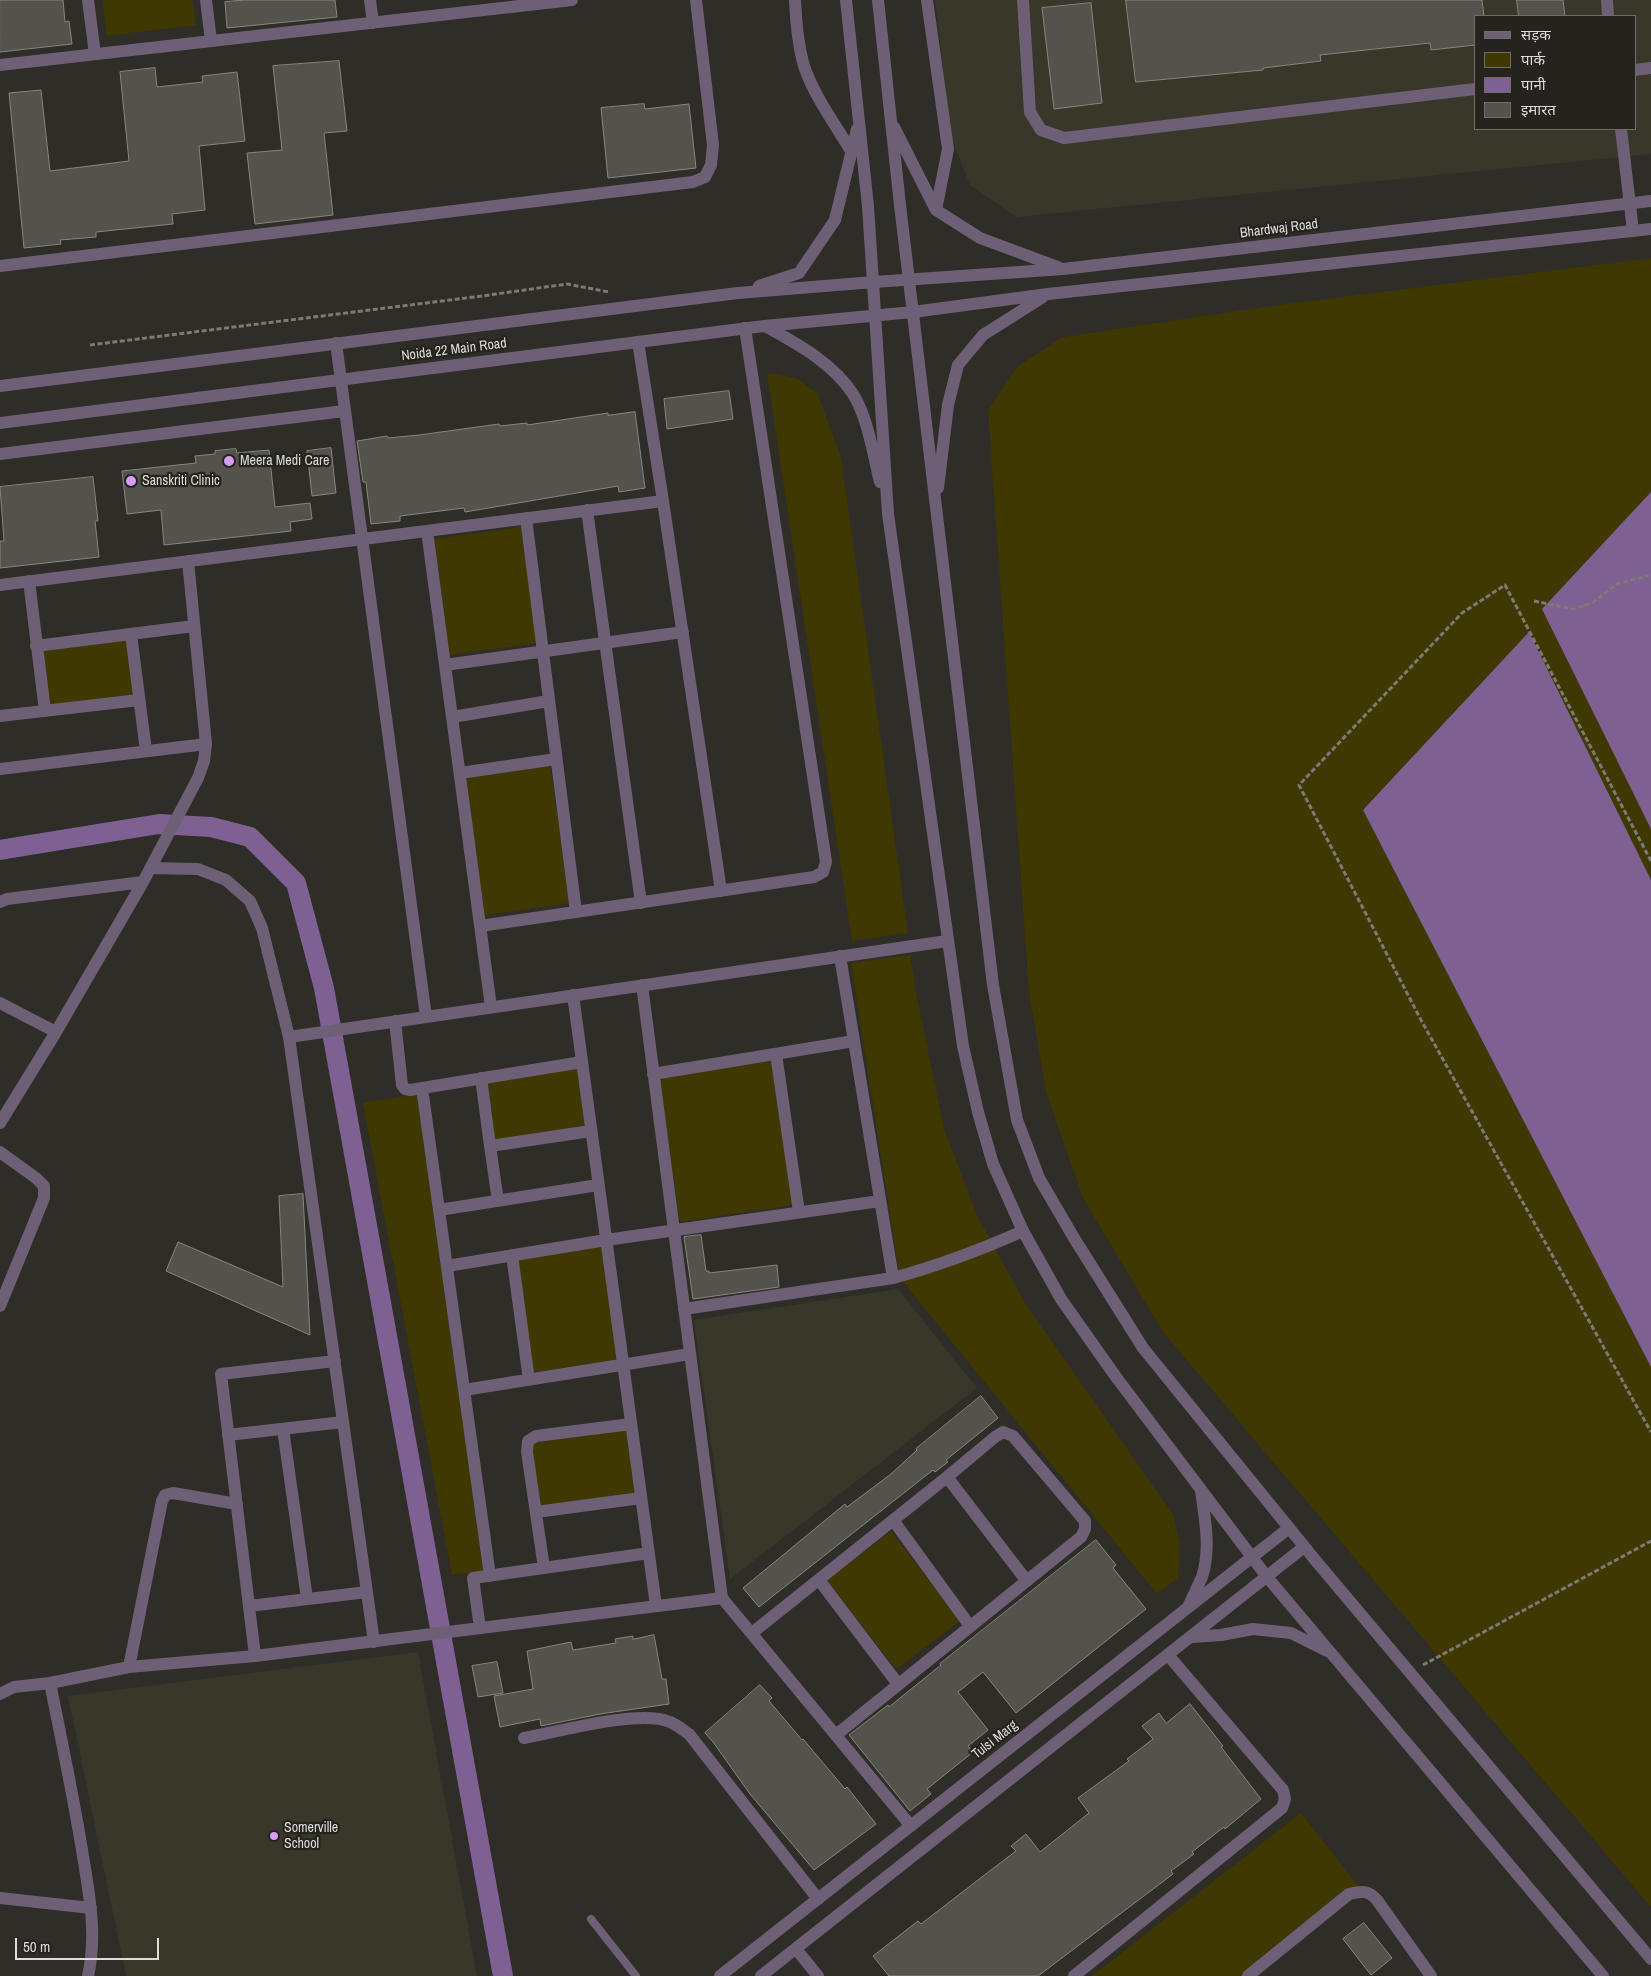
<!DOCTYPE html>
<meta charset="utf-8">
<style>
body{margin:0}
#map{position:relative;width:1651px;height:1976px;overflow:hidden;background:#2e2d27;font-family:"Archivo Narrow","Noto Sans Devanagari",sans-serif}
canvas{display:block}
.legend{position:absolute;left:1474px;top:15px;width:162px;height:115px;box-sizing:border-box;background:#24231d;border:1px solid #6e6d68;margin:0;padding:6px 9px;list-style:none;font-size:15px;color:#dcdcd8}
.legend li{display:flex;align-items:center;gap:10px;height:25px}
.legend b{width:25px;border:1px solid #6e6d68}
.scale{position:absolute;left:15px;top:1938px;width:144px;height:22px;box-sizing:border-box;border:2px solid #dcdcd8;border-top:0;padding-left:6px;font-size:15px;line-height:18px;white-space:nowrap;color:#dcdcd8;-webkit-text-stroke:4px #24231d;paint-order:stroke}
</style>
<div id="map">
<canvas width="1651" height="1976"></canvas>
<ul class="legend">
<li><b style="height:6px;background:#6d6076"></b>सड़क</li>
<li><b style="height:14px;background:#3f3803"></b>पार्क</li>
<li><b style="height:14px;background:#7f6092"></b>पानी</li>
<li><b style="height:14px;background:#53524b"></b>इमारत</li>
</ul>
<div class="scale">50 m</div>
</div>
<script>
const ctx = document.querySelector('canvas').getContext('2d');
ctx.lineJoin = 'round';
function fill(path, color) { ctx.fillStyle = color; ctx.fill(path, 'evenodd'); }
function trace(path, color, width, dash) { ctx.strokeStyle = color; ctx.lineWidth = width; ctx.lineCap = dash ? 'butt' : 'round'; ctx.setLineDash(dash || []); ctx.stroke(path); }
function write(font, color, halo, rows, align = 'center') {
  ctx.font = font + ' "Archivo Narrow",sans-serif'; ctx.lineWidth = 4.5; ctx.setLineDash([]); ctx.textBaseline = 'middle'; ctx.strokeStyle = halo; ctx.fillStyle = color; for (const [text, x, y, turn = 0] of rows) {
    ctx.save(); ctx.translate(x, y); ctx.rotate((+turn || 0) * Math.PI / 180); ctx.textAlign = isNaN(turn) ? turn : align; if (halo) ctx.strokeText(text, 0, 0); ctx.fillText(text, 0, 0); ctx.restore();
  }
}
fill(new Path2D(`
 M935 0H1651V154L1016 217 970 185 951 137ZM1475 16H1635V129H1475Z
 M898 1289 977 1388 730 1579 694 1320Z
 M418 1652 477 1976H126L68 1696Z`), '#39372a');
fill(new Path2D(`
 M102 0H192L196 25 107 36Z
 M1651 258V1907L1163 1332 1083 1198 1046 1092 1029 992 988 410 1018 366 1063 337 1271 306Z
 M767 373 797 378 818 394 841 458 908 933 852 941Z
 M521 527 537 643 450 655 434 539Z
 M127 639 134 696 48 706 41 649Z
 M550 765 570 903 485 915 465 777Z
 M910 955 917 997 944 1129 977 1215 1025 1303 1174 1516 1180 1547 1178 1578 1157 1594 900 1278 851 963Z
 M772 1061 793 1205 680 1222 659 1077Z
 M579 1067 588 1128 493 1142 484 1081Z
 M417 1094 483 1571 452 1575 363 1103Z
 M602 1245 620 1362 533 1375 515 1258Z
 M628 1429 637 1494 540 1508 531 1443Z
 M891 1531 960 1621 896 1669 827 1580Z
 M1301 1813 1359 1887 1245 1976H1092Z`), '#3f3803');
fill(new Path2D(`
 M1651 492V829L1542 609Z
 M1529 632 1651 880V1367L1363 810Z`), '#7f6092');
trace(new Path2D(`
 M0 850 159 824 211 827 250 837 296 883 324 988 503 1976`), '#7f6092', 20);
const building = new Path2D(`
 M0 0H63L65 22 69 21 72 44 0 52Z
 M245 0H335L337 17 227 28 225 2Z
 M1126 0H1482L1484 16H1475V45L1431 50 1430 43 1320 55 1321 61 1263 68V70L1136 82Z
 M1517 0H1563L1565 16H1519Z
 M1091 3 1102 103 1054 109 1042 8Z
 M339 61 347 131 324 133 333 215 255 224 247 153 282 150 273 66Z
 M155 68 157 87 203 82 202 76 237 72 245 141 199 146 205 210 172 214 173 224 96 232V237L60 240 61 244 24 248 9 93 41 90 50 171 129 161 120 72Z
 M644 104 645 109 689 104 696 168 608 178 601 108Z
 M729 391 733 419 667 429 664 399Z
 M635 412 645 488 619 492 618 486 465 512 464 508 400 516V521L371 524 366 482H363L357 441 387 436 388 438 419 435 499 424 500 426 527 423V425L608 413V415Z
 M331 448 336 493 312 496 307 451Z
 M236 449 237 453 269 450 275 507 310 503 312 519 290 522 291 531 164 545 161 510 127 514 122 471 196 463 195 456 215 454V451Z
 M93 477 98 521H95L99 557 0 568V541H4L0 487Z
 M303 1194 310 1335 166 1271 178 1242 283 1287 279 1196Z
 M701 1235 706 1271H709V1273L777 1265 779 1287 693 1299 684 1237Z
 M981 1396 998 1418 946 1460 948 1462 935 1472 933 1470 759 1607 743 1588 845 1504 847 1507 891 1474 917 1450 916 1449Z
 M1096 1540 1116 1565 1113 1568 1146 1609 1016 1713 983 1672 958 1692 988 1730 968 1746 973 1752 927 1789 931 1794 910 1811 849 1735 888 1705 889 1707 905 1694 941 1665 940 1664Z
 M654 1635 662 1679H666L669 1704 600 1714 541 1726 540 1719 500 1727 494 1696 533 1689 527 1651 571 1642 573 1650 616 1643 615 1639 633 1636V1639Z
 M497 1662 503 1693 478 1697 472 1666Z
 M760 1685 772 1698 769 1701 802 1740 803 1739 845 1789 847 1787 876 1824 814 1870 750 1794 713 1742 705 1733Z
 M1190 1704 1223 1746 1221 1747 1261 1799 1225 1829 1224 1827 1192 1852 1194 1854 1171 1871 1173 1874 1038 1976H889L873 1956 918 1921 921 1924 991 1870 1016 1851 1011 1846 1026 1834 1040 1852 1089 1813 1078 1798 1129 1761 1127 1759 1153 1739 1142 1726 1159 1713 1166 1723Z
 M1364 1923 1392 1958 1371 1975 1343 1939Z`);
fill(building, '#53524b');
trace(building, '#87867e', 1);
trace(new Path2D(`
 M90 345 482 296 567 284 609 292
 M1534 601 1573 609 1592 603 1617 584 1651 575
 M1651 861 1505 585 1462 613 1299 785 1421 1020 1651 1432
 M1423 1665 1651 1541`), '#7b7a75', 3, [5, 2.5]);
trace(new Path2D(`
 M591 1919 636 1976`), '#6d6076', 8);
trace(new Path2D(`
 M88 0 95 54
 M206 0 211 41
 M370 0 373 23
 M1023 0 1030 112 1041 130 1064 138 1475 89
 M1607 0 1608 16
 M0 65 572 0
 M1635 70 1651 68
 M1621 129 1633 231
 M0 266 693 182 705 177 711 165 713 145 696 0
 M638 342 663 501 721 891
 M336 343 426 1017
 M0 454 344 411
 M587 510 641 903
 M526 518 576 912
 M427 531 491 1007
 M29 581 45 711
 M0 585 663 501
 M131 634 146 751
 M36 646 194 626
 M445 665 683 632
 M0 716 139 700
 M452 717 549 701
 M0 769 206 744
 M460 773 556 759
 M151 868 198 869 226 880 250 901 262 928 289 1037 374 1642
 M0 902 7 899 143 882
 M480 926 814 877 823 872 826 862 745 328
 M642 985 722 1598 911 1826
 M573 995 656 1606
 M0 1003 56 1032
 M395 1021 402 1085 405 1089 410 1090 582 1062
 M289 1037 947 941
 M776 1054 799 1212
 M653 1074 854 1041
 M481 1078 490 1146 591 1131
 M422 1088 490 1576
 M0 1123 56 1032 143 882 198 778 204 761 206 744 188 561
 M490 1146 498 1201
 M0 1152 36 1178 44 1186V1198L0 1306
 M439 1210 598 1185
 M512 1255 529 1380
 M447 1266 606 1240 880 1201
 M893 1278C941 1265 978 1251 1023 1231
 M684 1309 893 1278 840 956
 M464 1390 690 1354
 M283 1429 307 1599
 M228 1435 343 1422
 M947 1477 1026 1580
 M536 1512 641 1498
 M893 1520 970 1626
 M544 1568 527 1452 528 1441 536 1436 631 1424
 M819 1580 898 1684
 M249 1606 367 1592
 M480 1628 473 1578 649 1553
 M752 1633 947 1477 995 1437 1003 1432 1013 1436 1085 1521V1529L1081 1537 836 1735
 M255 1656 221 1374 335 1361
 M129 1667 162 1501 165 1495 173 1493 237 1504
 M50 1683C61 1737 72 1790 81 1844 88 1888 98 1932 88 1976
 M0 1694 14 1687 50 1683 129 1667 255 1656 722 1598
 M524 1738C558 1732 639 1709 670 1722 676 1724 683 1730 689 1734L818 1899
 M0 1898 91 1908
 M796 1949 818 1976
 M1074 1976 1282 1808 1285 1799 1283 1790 1168 1655
 M1248 1976 1349 1894C1362 1891 1368 1890 1377 1900L1431 1976`), '#6d6076', 12);
trace(new Path2D(`
 M795 0C796 22 798 45 804 66 814 96 835 124 851 151
 M846 0 868 206 888 514 963 1046 978 1112 993 1164 1023 1231 1061 1299 1116 1377 1267 1577 1603 1976
 M878 0 900 205 993 985 1017 1120 1039 1178 1074 1238 1143 1348 1316 1561 1651 1959
 M927 0 948 149 936 210
 M894 127 936 210 980 238 1058 267
 M759 286 799 273 835 220 857 129
 M765 326C797 344 832 362 853 394 868 418 873 454 880 482
 M0 386 738 293 874 282 1063 269 1651 201
 M0 423 764 326 913 312 1048 294 1651 229
 M938 488 948 405 958 365 983 335 1043 297
 M1189 1605C1193 1596 1198 1586 1202 1577 1211 1549 1205 1519 1201 1491
 M1192 1637 1221 1635 1253 1629 1291 1633 1327 1651
 M720 1976 1289 1528
 M761 1976 1304 1547`), '#6d6076', 12);
for (const [x, y, r, color] of [
 [229,461,6,"#d79bf9"],
 [131,481,6,"#d79bf9"],
 [274,1836,5,"#d79bf9"]
]) { const dot = new Path2D(); dot.arc(x, y, r, 0, 2 * Math.PI); ctx.fillStyle = color; ctx.fill(dot); trace(dot, '#24231d', 2); }
write('14px', '#dcdcd8', '#24231d', [
 ["Bhardwaj Road",1279,229,-7],
 ["Noida 22 Main Road",454,350,-7],
 ["Tulsi Marg",995,1740,-38]
]);
write('14px', '#dcdcd8', '#24231d', [
 ["Meera Medi Care",240,461],
 ["Sanskriti Clinic",142,481],
 ["Somerville",284,1828],
 ["School",284,1844]
], 'left');
</script>
